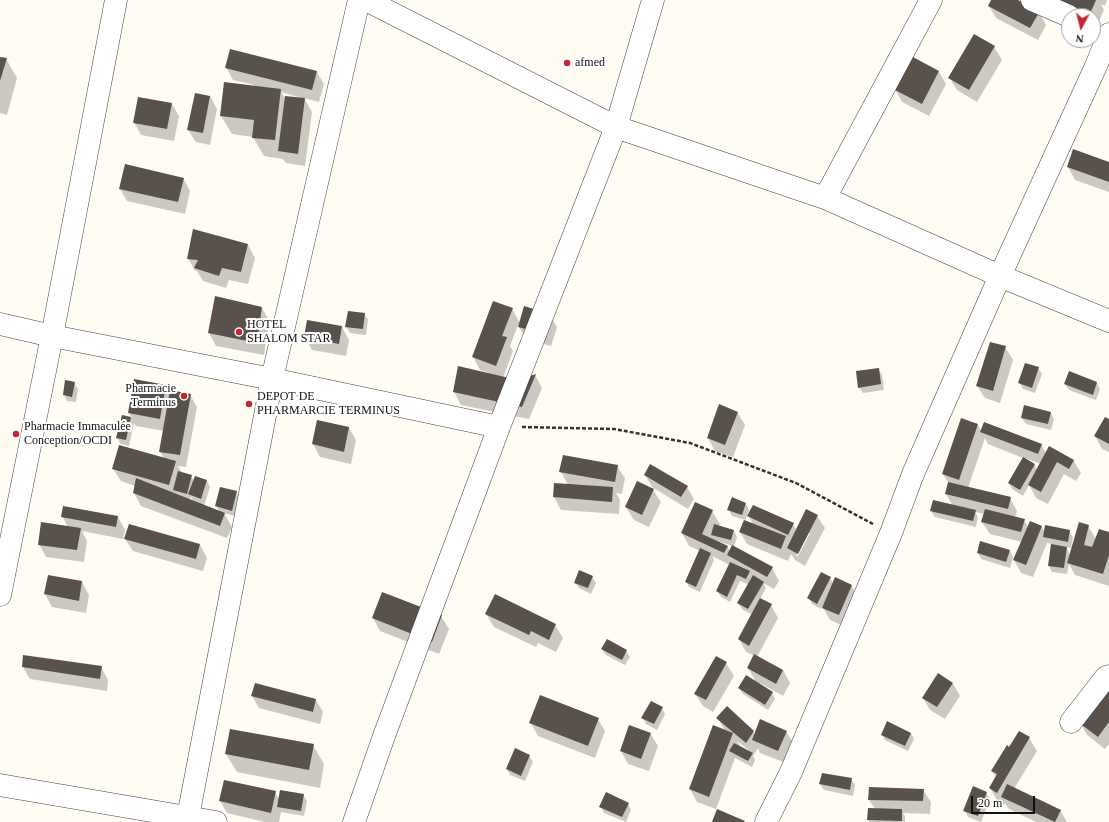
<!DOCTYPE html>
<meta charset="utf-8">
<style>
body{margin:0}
#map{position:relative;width:1109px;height:822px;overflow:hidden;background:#fffcf4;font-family:Georgia,serif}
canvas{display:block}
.north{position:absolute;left:1061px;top:8px;width:40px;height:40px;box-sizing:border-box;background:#fff;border:1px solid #9f9f9f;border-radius:50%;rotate:187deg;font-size:11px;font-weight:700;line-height:16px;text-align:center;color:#101010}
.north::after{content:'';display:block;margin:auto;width:14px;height:18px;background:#c32532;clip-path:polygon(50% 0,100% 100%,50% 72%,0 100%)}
.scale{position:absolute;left:971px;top:796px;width:64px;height:18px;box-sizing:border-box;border:2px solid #101010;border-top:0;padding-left:5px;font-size:12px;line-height:14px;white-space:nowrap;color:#101010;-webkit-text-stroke:3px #fff;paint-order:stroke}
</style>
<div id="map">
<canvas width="1109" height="822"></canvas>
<div class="north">N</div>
<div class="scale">20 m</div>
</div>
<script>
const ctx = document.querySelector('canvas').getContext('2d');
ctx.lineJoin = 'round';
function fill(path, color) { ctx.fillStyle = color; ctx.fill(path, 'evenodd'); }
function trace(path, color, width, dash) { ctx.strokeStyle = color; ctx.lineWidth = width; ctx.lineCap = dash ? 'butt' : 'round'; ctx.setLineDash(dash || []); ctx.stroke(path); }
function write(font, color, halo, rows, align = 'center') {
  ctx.font = font + ' Georgia,serif'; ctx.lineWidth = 4; ctx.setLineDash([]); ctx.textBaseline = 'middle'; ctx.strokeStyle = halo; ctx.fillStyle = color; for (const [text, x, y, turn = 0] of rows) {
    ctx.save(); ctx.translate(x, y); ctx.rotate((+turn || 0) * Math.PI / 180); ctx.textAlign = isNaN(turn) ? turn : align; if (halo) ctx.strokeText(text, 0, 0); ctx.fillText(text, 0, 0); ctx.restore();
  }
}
fill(new Path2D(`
 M992 0H1016L1039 12 1046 25 1038 40 996 18 989 6Z
 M1057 0H1107L1105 6 1101 4 1104 10 1093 34V16H1069Z
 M975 35 994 47 1002 60 977 102 957 90 950 78Z
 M0 58 6 59 17 78 7 115 0 113Z
 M226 67 317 72 324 84 319 102 304 98 312 112 305 166 286 163 283 159 264 156 253 137 232 134 221 116 254 87V85L233 80ZM281 92 302 98V99L286 100Z
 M939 72 946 84 929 116 902 102 895 89Z
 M210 96 217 109 210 145 196 142 188 130Z
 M172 104 179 116 174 141 141 135 134 122Z
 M1109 163V192L1075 180 1068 167Z
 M183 178 190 191 185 214 127 201 120 189Z
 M194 230 248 245 255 258 248 284 229 280 226 288 203 281 197 271H195L188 258Z
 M262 308 269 320 264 355 216 346 209 333Z
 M512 309 520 323 550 315 557 327 551 346 526 339 518 325 510 346 513 351 503 378 535 375 542 388 529 419 461 405 454 392 459 368 492 374 480 370 473 357Z
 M364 314 368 320 366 335 350 333 346 327Z
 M342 327 349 340 346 356 312 350 305 337Z
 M1005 347 1013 360 1000 403 985 398 977 386Z
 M1038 368 1042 374 1035 393 1023 389 1020 383Z
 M878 369 882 375 884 390 863 393 859 387Z
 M74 383 78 389 76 402 67 401 64 394Z
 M1097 383 1100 389 1096 400 1069 390 1065 384Z
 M166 386 170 394 190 395 197 407 186 467 178 466 182 473 191 476 194 481 196 477 207 481 210 487 204 506 220 512 216 506 236 492 239 498 235 516 224 513 232 527 227 538 141 506 134 493 135 486 121 481 113 469 164 459 160 451 164 431 136 426 134 423 129 446 121 444 117 438 122 416 132 418 129 413ZM191 497 194 502 190 500Z
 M737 412 745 425 733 457 715 451 708 438Z
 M1051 413 1054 419 1051 430 1026 424 1022 418Z
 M1109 420V452L1102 449 1095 436Z
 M318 421 349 428 356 440 351 464 320 457 313 444Z
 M978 425 981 431 1041 444 1046 453 1073 460 1081 473 1076 481 1064 474 1048 504 1036 498 1029 485 1023 496 1012 489 1009 483 1023 458 988 444 985 438 968 488 1010 498 1017 511 1015 518 1024 520 1028 527 1041 526 1045 532 1069 531 1073 537 1071 548 1066 547 1070 555 1088 526 1096 539 1109 533V586L1075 575 1069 564 1067 574 1052 572 1049 566 1052 544 1047 543 1033 577 1021 573 1014 560 1022 542 990 534 982 522 984 514 975 512 978 517 976 527 935 517 931 511 953 506 946 494 949 484 943 474ZM1025 458 1041 464 1037 470 1034 465Z
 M617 466 625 478 622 494 616 493 620 500 619 514 561 510 554 497 555 484 568 485 561 472Z
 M645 475 687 487 694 499 688 509 652 487Z
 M653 490 661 502 649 527 634 520 626 507Z
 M746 504 749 510 745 521 753 524 748 515 793 524 797 531 817 516 825 528 805 566 795 560 791 554 788 561 747 544 740 532 745 520 732 516 729 510ZM808 533H810L798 556H796Z
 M712 511 720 524 719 526 734 531 737 537 734 547 772 568 779 581 774 589 763 583 766 588 760 599 771 605 778 618 757 657 783 670 790 683 783 696 760 683 759 685 772 693 775 699 768 710 743 694 739 688 757 684 748 668 755 656 746 652 739 639 752 615 742 609 738 603 749 585 740 581 730 602 721 597 717 591 730 565 712 556 714 560 700 592 689 587 686 581 700 551 689 546 682 533ZM720 542 733 546 730 551 727 546 720 543Z
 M62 516 118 517 125 530 123 539 82 531 87 541 84 562 46 557 39 544 68 527Z
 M125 539 200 545 207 558 203 571 133 551Z
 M981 543 1010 551 1013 557 1010 568 981 559 978 553Z
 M49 576 82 582 89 595 86 613 52 607 45 594Z
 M592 577 596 583 591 594 579 588 575 582Z
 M830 578 833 584 851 585 859 598 846 627 830 620 822 606 821 609 812 604 809 598Z
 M382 594 441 616 449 629 439 654 380 631 373 618Z
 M486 614 555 625 563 638 556 652 538 643 536 647 494 627Z
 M602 649 626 651 630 657 625 665 606 655Z
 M716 657 726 663 734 676 713 712 703 706 695 694Z
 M23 667H101L108 680 107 691 30 679Z
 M938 675 953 684 960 696 945 719 930 710 923 698Z
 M1109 684V744L1105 749 1087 735 1080 722Z
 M252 696 316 700 323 712 320 724 259 708Z
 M662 708 665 714 657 730 646 724 643 718Z
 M718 718 753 732 755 735 786 731 794 744 786 763 760 753 758 748 753 756 755 760 752 767 735 758 716 809 697 802 690 789 725 731ZM737 741 751 752 740 746Z
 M598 719 605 731 595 758 538 736 531 723Z
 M650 733 658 746 649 771 628 764 621 751Z
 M911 733 914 739 908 751 885 740 882 734Z
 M1029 738 1037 751 1014 789 1060 810 1067 822H1036L1009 809 1005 803 1004 805 997 800 990 788 996 777 992 771Z
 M313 745 324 764 320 788 237 772 226 754Z
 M529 756 533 762 525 781 510 775 507 769Z
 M851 779 855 785 853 796 824 790 820 784Z
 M923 790 931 802 930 814 903 813 905 816V822H870L868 820 875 809 869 800Z
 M275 792 279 799 303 795 307 801 304 816 281 812 279 822H265L227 813 220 801Z
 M986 793 990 799 981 822 968 817 965 811Z
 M628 804 631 810 626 822 604 813 601 807Z`), '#0003');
fill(new Path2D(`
 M991 0H1018L1040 11 1030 28 988 6Z
 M1056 0H1096L1089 16H1073Z
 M974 34 995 46 969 90 948 78Z
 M230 49 317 71 312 90 225 68Z
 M911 56 939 71 922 104 893 89Z
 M0 57 7 58 0 81Z
 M224 82 281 89 275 140 252 138 254 120 220 116Z
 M195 93 210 96 203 133 187 130Z
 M285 96 305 98 298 154 278 151Z
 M138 97 172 103 167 129 133 123Z
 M1073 149 1109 162V182L1067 167Z
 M125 164 184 178 178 202 119 189Z
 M193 229 248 244 241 272 222 268 219 276 194 268 198 260 187 259Z
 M215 296 262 307 257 343 208 333Z
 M493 301 513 308 502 336 507 337 496 366 472 357Z
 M524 306 550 314 544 334 518 327Z
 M348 311 365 313 363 329 345 327Z
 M307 320 342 326 339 344 304 337Z
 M990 342 1006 346 993 391 976 386Z
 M1025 363 1039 367 1032 388 1018 383Z
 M458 366 518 380 536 374 522 407 453 392Z
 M879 368 881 384 858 388 856 371Z
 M1069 371 1097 382 1093 395 1064 384Z
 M134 379 166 385 160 419 128 413Z
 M65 380 75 382 72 397 63 395Z
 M170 390 191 394 180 455 159 452Z
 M719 404 738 412 725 445 707 438Z
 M1024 405 1051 412 1048 424 1021 418Z
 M122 415 131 417 126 440 116 438Z
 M1105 417 1109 419V444L1094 436Z
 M961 418 978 424 959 480 942 474Z
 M317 420 349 427 344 452 312 444Z
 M984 422 1042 444 1038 454 980 432Z
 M119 445 176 461 169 485 112 469Z
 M1049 446 1074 460 1069 469 1057 462 1041 492 1028 485Z
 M563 455 618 465 615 482 559 472Z
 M1023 457 1035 464 1020 490 1008 483Z
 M650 464 688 486 681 497 644 475Z
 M178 471 192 475 187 494 173 490Z
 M195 476 207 480 201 499 188 494Z
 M136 478 225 513 220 526 133 493Z
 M637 481 654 489 642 515 625 507Z
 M948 482 1011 497 1008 509 945 494Z
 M554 483 613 487 612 502 553 497Z
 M220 487 237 491 232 511 215 506Z
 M732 497 746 503 742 515 727 510Z
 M933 500 976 510 973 521 930 511Z
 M695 502 713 510 702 534 728 546 724 553 681 533Z
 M753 505 794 523 788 535 747 516Z
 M63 506 118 516 116 527 61 517Z
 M806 509 818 515 798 554 787 548Z
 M985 509 1025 519 1021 532 981 522Z
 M744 520 786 536 781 549 739 532Z
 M1030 521 1042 526 1026 565 1013 560Z
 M41 522 81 528 77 550 38 545Z
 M1079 522 1089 525 1084 545 1092 547 1099 529 1109 532V555L1103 574 1067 563Z
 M129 524 200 544 196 559 124 539Z
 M714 524 734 530 731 540 711 535Z
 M1045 525 1070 530 1068 542 1043 537Z
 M980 541 1010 550 1006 562 977 553Z
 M1051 544 1067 547 1064 568 1048 566Z
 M732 545 773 567 767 577 727 555Z
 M700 548 711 553 696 587 685 582Z
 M730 562 750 571 746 579 737 575 727 597 716 591Z
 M579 570 593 576 588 588 574 583Z
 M821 572 831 577 817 604 807 598Z
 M48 575 82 581 79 601 44 594Z
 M753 575 764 582 748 609 737 603Z
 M835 577 852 585 839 615 822 608Z
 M382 592 442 615 432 642 372 618Z
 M495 594 556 624 549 640 531 631 529 635 485 614Z
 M760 598 772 604 749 646 738 639Z
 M607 639 627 650 622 660 601 649Z
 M754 654 783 670 776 684 747 668Z
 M23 655 102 666 100 679 22 667Z
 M716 656 727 662 706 700 694 694Z
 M938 673 953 683 937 707 922 698Z
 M746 675 773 692 765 705 738 688Z
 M1109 682V722L1098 737 1078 722Z
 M255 683 316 699 313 712 251 696Z
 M540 695 599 718 588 746 529 723Z
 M651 701 663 707 654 724 641 718Z
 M727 706 754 731 746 743 716 718Z
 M760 719 787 731 778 751 752 740Z
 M887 721 911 733 905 746 881 735Z
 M629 725 651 733 641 759 620 751Z
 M713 725 733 733 709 797 689 789Z
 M230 729 314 744 309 770 225 754Z
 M1019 731 1030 737 997 793 989 788 997 774 991 771 1007 745 1009 747Z
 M734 743 753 753 748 761 729 751Z
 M515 748 530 755 521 776 506 769Z
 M822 773 852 778 850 790 819 784Z
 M224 780 276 791 271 813 219 801Z
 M1007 784 1061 810 1055 822 1001 797Z
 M973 786 987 792 978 816 963 811Z
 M869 787 924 789 923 801 868 800Z
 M280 790 304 794 301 811 277 807Z
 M606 792 629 803 622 817 599 807Z
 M868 808 902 809V821L867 820Z
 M717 809 745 821 744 822H712Z`), '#59514c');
const minor = new Path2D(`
 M366 0 616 127 825 198 1000 276 1109 321
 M1032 0 1069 16
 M825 198 931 0
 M0 324 52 336 272 379 499 427
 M0 595 52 336 116 0
 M1071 722 1106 677 1109 676
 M0 785 216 822
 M187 822 272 379 359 0
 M354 822 384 736 499 427 616 127 653 0
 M766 822 791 772 891 533 913 474 1000 276 1096 66 1109 34`);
trace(minor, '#434343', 23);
trace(new Path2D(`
 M522 427 614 429 690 443 796 483 873 524`), '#323232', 2.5, [4, 2]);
trace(minor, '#fff', 22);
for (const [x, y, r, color] of [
 [567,63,4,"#c32532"],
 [239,332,4,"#c32532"],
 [184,396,4,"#c32532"],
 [249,404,4,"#c32532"],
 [16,434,4,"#c32532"]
]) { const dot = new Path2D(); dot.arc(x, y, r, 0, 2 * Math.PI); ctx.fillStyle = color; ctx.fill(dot); trace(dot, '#fff', 1.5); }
write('12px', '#101010', '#fff', [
 ["afmed",575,63],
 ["HOTEL",247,325],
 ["SHALOM STAR",247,339],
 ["Pharmacie",176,389,"right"],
 ["Terminus",176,403,"right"],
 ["DEPOT DE",257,397],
 ["PHARMARCIE TERMINUS",257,411],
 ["Pharmacie Immaculée",24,427],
 ["Conception/OCDI",24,441]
], 'left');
</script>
